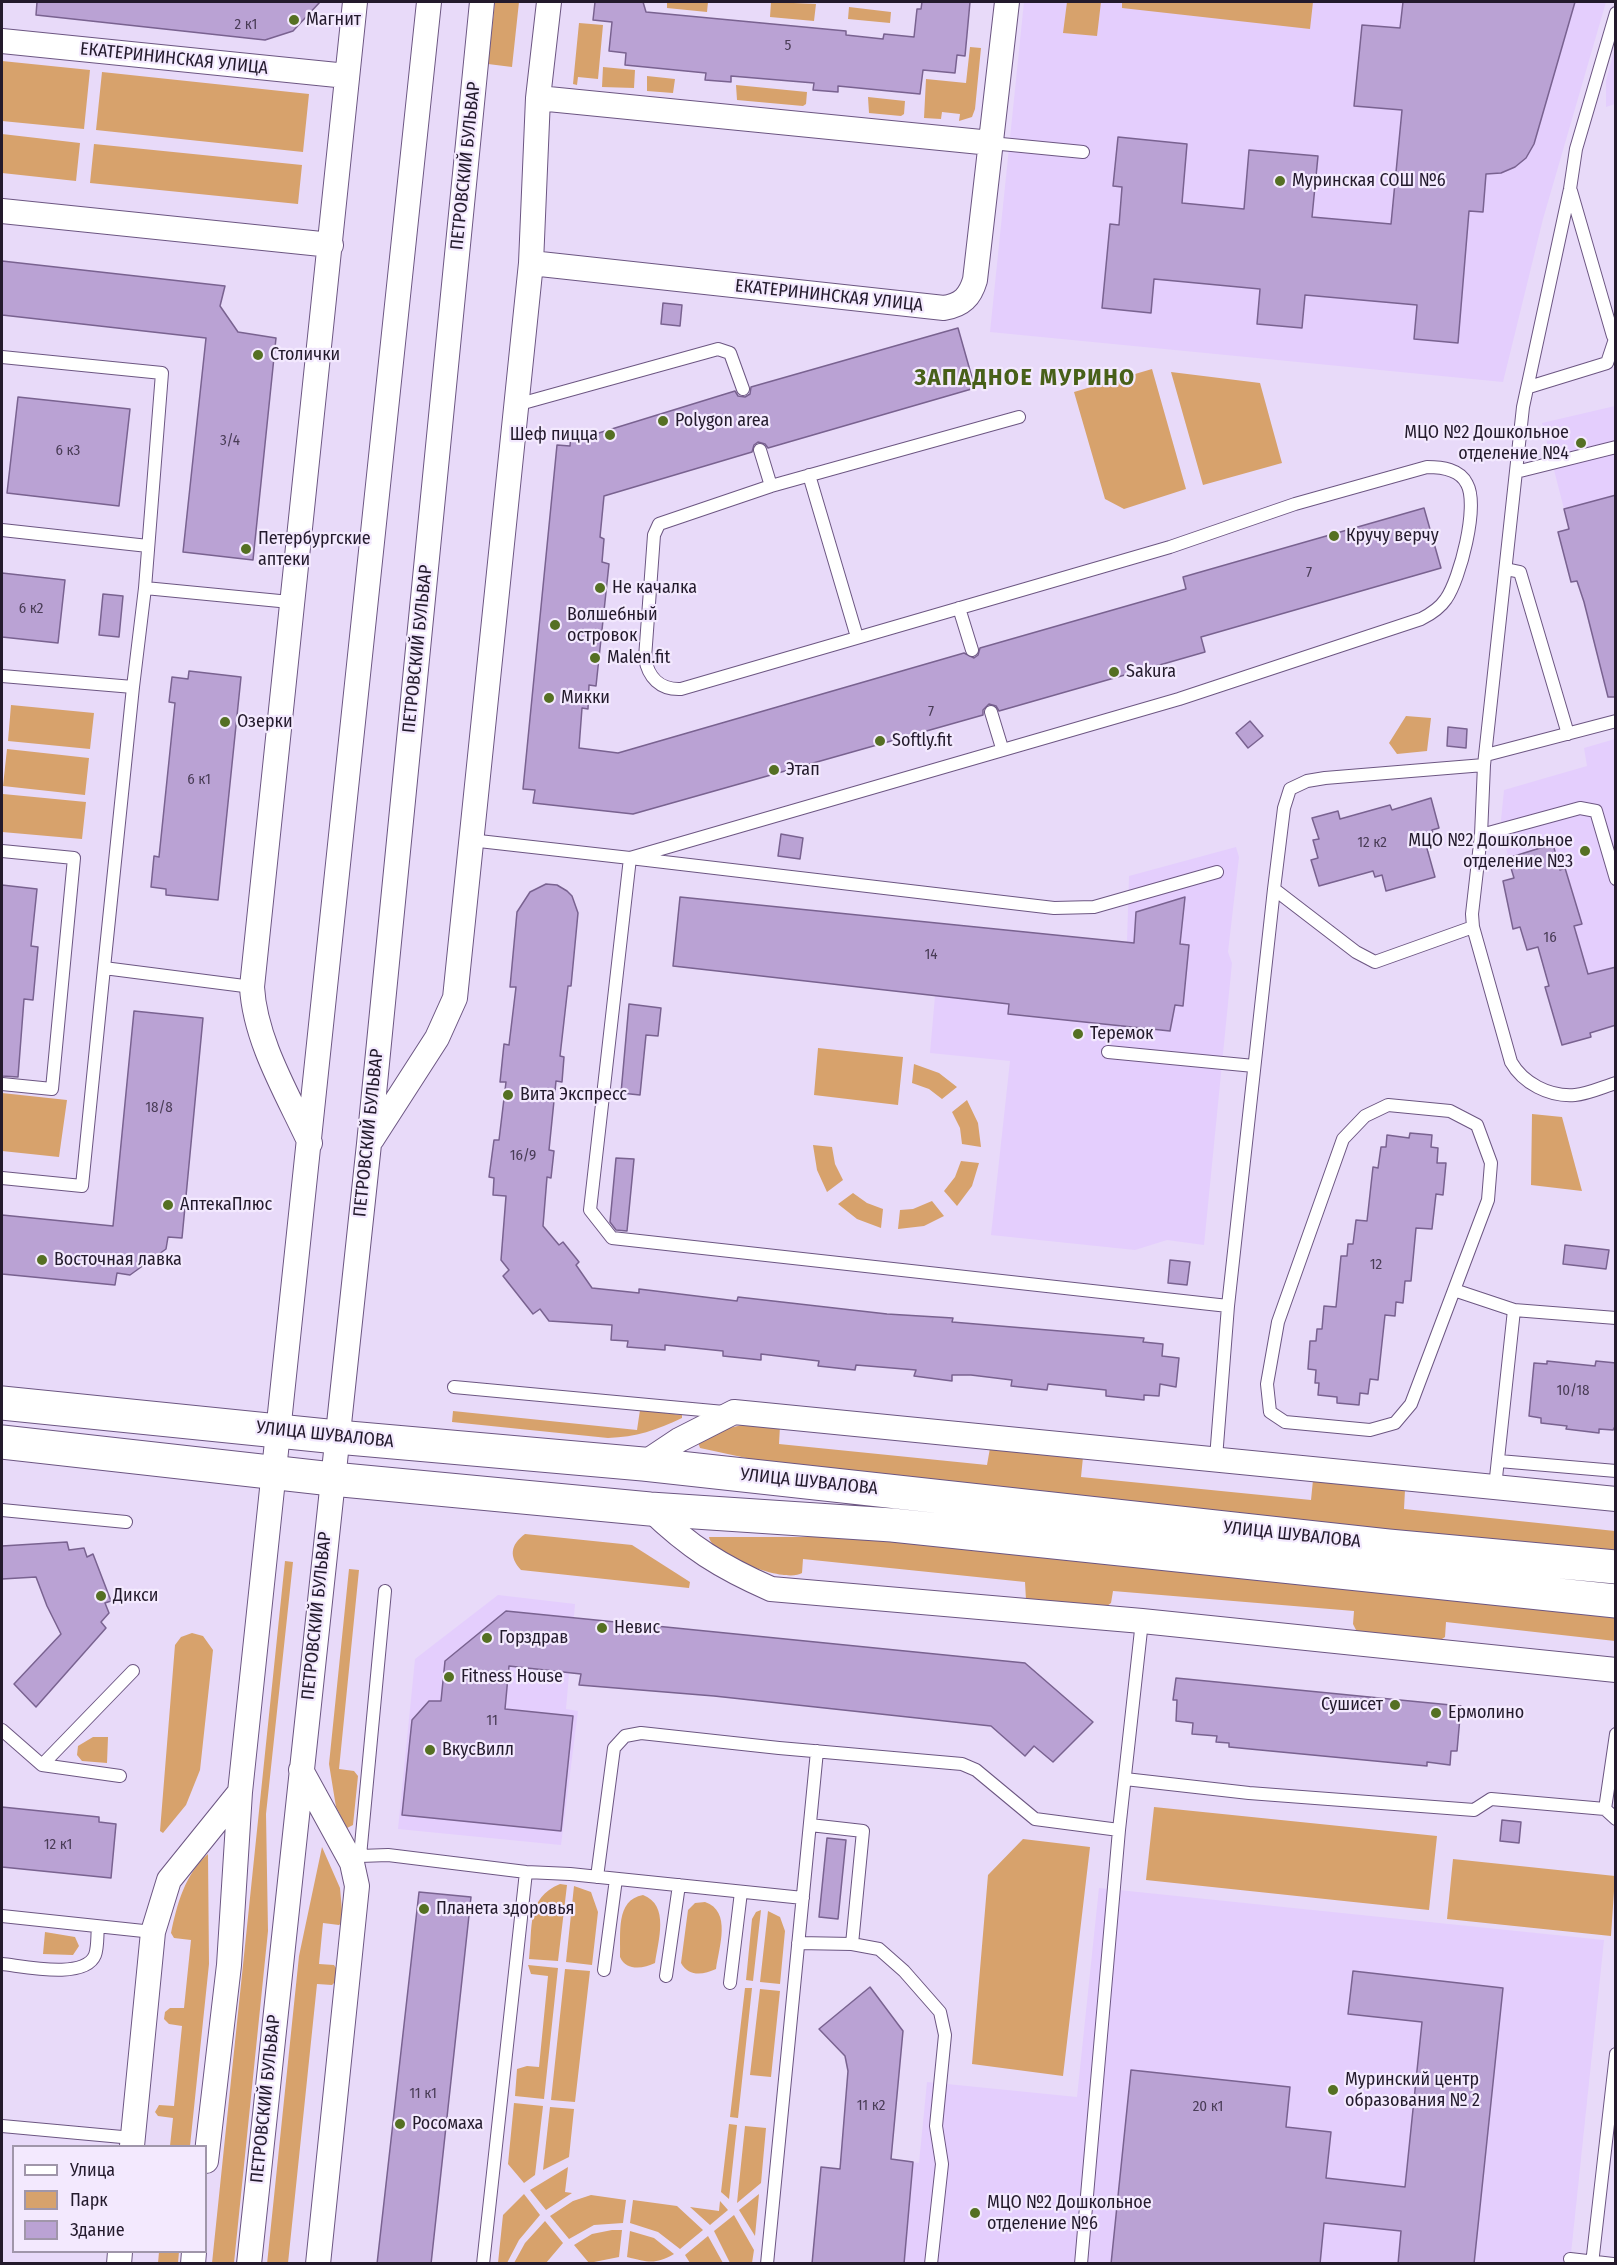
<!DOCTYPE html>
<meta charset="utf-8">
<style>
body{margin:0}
#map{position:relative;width:1617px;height:2265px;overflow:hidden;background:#e8daf9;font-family:"Fira Sans Condensed",sans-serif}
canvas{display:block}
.frame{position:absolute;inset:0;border:3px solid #231a2c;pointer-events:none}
.legend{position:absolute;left:12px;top:2145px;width:195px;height:108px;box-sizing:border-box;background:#f3e9fe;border:2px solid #a096aa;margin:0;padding:8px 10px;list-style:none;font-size:18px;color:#231a2c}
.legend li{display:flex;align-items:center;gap:12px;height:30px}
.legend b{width:30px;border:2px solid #a096aa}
</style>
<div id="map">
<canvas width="1617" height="2265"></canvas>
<div class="frame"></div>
<ul class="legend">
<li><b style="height:8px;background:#fff"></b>Улица</li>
<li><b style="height:16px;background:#d7a26c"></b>Парк</li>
<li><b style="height:16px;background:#baa2d4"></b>Здание</li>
</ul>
</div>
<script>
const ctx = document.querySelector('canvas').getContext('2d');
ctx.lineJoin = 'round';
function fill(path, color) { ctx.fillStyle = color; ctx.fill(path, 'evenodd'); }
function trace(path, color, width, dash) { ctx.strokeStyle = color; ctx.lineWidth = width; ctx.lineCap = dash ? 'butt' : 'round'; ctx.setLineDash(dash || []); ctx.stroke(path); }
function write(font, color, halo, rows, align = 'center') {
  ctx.font = font + ' "Fira Sans Condensed",sans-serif'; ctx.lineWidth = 4.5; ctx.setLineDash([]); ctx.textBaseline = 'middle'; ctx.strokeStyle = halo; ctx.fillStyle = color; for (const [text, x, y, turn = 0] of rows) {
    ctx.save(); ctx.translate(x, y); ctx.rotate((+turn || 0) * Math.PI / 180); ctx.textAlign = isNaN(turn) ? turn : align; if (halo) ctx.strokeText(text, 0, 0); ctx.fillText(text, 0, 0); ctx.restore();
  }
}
fill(new Path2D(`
 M1024 2H1606L1543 219 1503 382 990 332Z
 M1615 47V104L1606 107V81Z
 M1615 406V495L1564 509 1542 423Z
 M1615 739V967L1588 974 1574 926 1581 924 1566 868 1560 870 1553 844 1508 858 1501 820 1504 790 1587 766 1584 748Z
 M1236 847 1239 857 1228 952 1232 963 1204 1245 1167 1240 1135 1250 991 1235 1010 1061 930 1053 935 996 1009 1004 1134 943 1127 942 1129 876Z
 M498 1595 575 1604 566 1709 578 1711 561 1845 398 1829 415 1659Z
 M1099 1888 1604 1940 1570 2263 880 2264 891 2159 919 2163 927 2082 1077 2097Z`), '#e4cefd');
fill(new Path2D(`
 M495 2H519L512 67 488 64Z
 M667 2H708L707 12 667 8Z
 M771 2 816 4 814 21 770 17Z
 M1067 2H1101L1097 36 1063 33Z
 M1122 2H1313L1310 29 1122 8Z
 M849 7 891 12 890 23 848 19Z
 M579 23 603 25 598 79 578 77 577 85 573 84Z
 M970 47 981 48 975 109 972 117 959 121 960 114 942 112 941 119 924 118 926 79 966 83Z
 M2 61 90 70 84 129 2 121Z
 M603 67 635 70 634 88 602 87Z
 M102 72 309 94 303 152 96 130Z
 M647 76 675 79 673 93 647 91Z
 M736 85 807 92 806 104 803 106 737 100Z
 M868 97 905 101 904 114 901 116 869 113Z
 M2 134 80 143 76 181 2 173Z
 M94 144 302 165 298 204 90 183Z
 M1152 369 1186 489 1124 509 1105 499 1074 392Z
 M1171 372 1260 383 1282 463 1203 485Z
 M11 705 94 713 90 749 8 741Z
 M1406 716 1431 718 1427 751 1397 754 1389 743Z
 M7 749 89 758 85 795 3 786Z
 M3 794 86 802 82 839 2 832Z
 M818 1048 903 1057 898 1105 814 1095Z
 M914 1064 939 1073 957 1087 942 1099 929 1089 912 1083Z
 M2 1093 67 1100 59 1157 2 1151Z
 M967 1100 978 1123 981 1147 962 1144 960 1128 952 1112Z
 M1532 1114 1562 1117 1582 1191 1531 1185Z
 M813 1145 832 1147 835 1164 843 1180 827 1192 817 1170Z
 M961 1161 979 1163 972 1186 957 1206 944 1191 955 1177Z
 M853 1193 867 1203 883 1209 881 1228 857 1219 838 1204Z
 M932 1201 944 1216 924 1226 898 1229 900 1210 913 1209Z
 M640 1410 682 1415V1418C657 1430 636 1437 608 1438L452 1422 453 1411 637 1430Z
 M751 1423 780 1426 779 1444 987 1465 990 1448 1083 1457 1081 1477 1311 1500 1313 1480 1405 1490 1404 1509 1615 1531V1553L797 1469 700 1448 698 1442 729 1428Z
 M525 1534 632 1545 690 1582 689 1588 521 1570C509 1557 510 1545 525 1534Z
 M709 1537H849L1615 1617V1641L1446 1622 1445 1637 1439 1641 1357 1632 1353 1624 1354 1611 1113 1591 1111 1603 1107 1606 1026 1600 1025 1582 803 1559 802 1573C785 1584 711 1555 709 1537Z
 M285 1561 293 1562 266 1814 268 1931 234 2263H212Z
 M349 1569 359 1570 339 1769 354 1771 358 1776 353 1825 347 1828 336 1807 329 1764Z
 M192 1633 203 1636 213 1650 200 1770 186 1805 163 1833 160 1831 175 1645 181 1637Z
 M93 1737H108L107 1763 82 1761 77 1755 78 1746Z
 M1154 1807 1437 1836 1429 1910 1146 1880Z
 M1023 1839 1090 1847 1063 2076 972 2064 988 1875Z
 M322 1847 340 1888 343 1922 339 1925 323 1923 319 1964 334 1965 338 1971 337 1980 332 1985 317 1984 288 2263 267 2264 299 1956Z
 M208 1854 209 1964 190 2146H170L173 2118 158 2116 155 2112 159 2105 174 2106 182 2026 169 2024 164 2019 165 2012 170 2008H184L191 1940 174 1938 171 1933C177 1904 185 1874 208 1854Z
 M1453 1859 1615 1876 1611 1936 1447 1919Z
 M560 1884 567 1885 558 1961 529 1959C533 1927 526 1898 560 1884Z
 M574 1886 591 1892 598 1912 592 1965 566 1962Z
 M643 1895C670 1905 658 1941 655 1963 643 1969 626 1971 620 1957 621 1934 615 1900 643 1895Z
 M705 1902C732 1911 719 1947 716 1969 703 1975 689 1977 681 1963L688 1910 695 1903Z
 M761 1910 753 1981 746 1980 752 1919 756 1912Z
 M768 1911 780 1917 785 1931 780 1984 760 1982Z
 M45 1932 75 1937 79 1946 73 1955 43 1954Z
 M528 1965 558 1968 544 2099 515 2096 517 2069 527 2066 539 2067 548 1976 531 1974Z
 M565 1969 590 1971 575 2102 551 2100Z
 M745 1988H752L738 2118 730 2117Z
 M760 1989 780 1991 771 2077 750 2075Z
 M514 2103 543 2106 535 2175 524 2183 508 2164Z
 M550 2107 574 2109 569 2157 543 2170Z
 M729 2124 737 2125 729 2199 721 2192Z
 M745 2126 766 2128 761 2183 737 2203Z
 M568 2167 565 2192 572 2193 546 2210 530 2190Z
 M524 2194 540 2215 519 2240 507 2263H498L503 2215Z
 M759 2194 755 2236 739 2210Z
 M591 2195 626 2200 623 2223 594 2225 569 2239 550 2216 573 2201Z
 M633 2200 677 2206 703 2230 680 2249 658 2232 630 2223Z
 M720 2201 728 2210 710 2225 690 2207 719 2211Z
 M734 2215 754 2250 752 2263H730L714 2231Z
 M545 2221 563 2243 546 2263H514L525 2243Z
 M612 2230H622L619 2257 589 2263 574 2245 592 2234Z
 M630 2231 654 2238 674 2254C655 2265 648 2262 627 2257Z
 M708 2236 723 2263H690L685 2255Z
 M159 2252H179L178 2263H158Z`), '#d7a26c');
const building = new Path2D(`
 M37 2H320L293 31 265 40 36 15Z
 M595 2H643L646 12 846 31V35L883 39 884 34 914 37 917 9H921L922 2H970L965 56 957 55 955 73 923 70 920 94 838 86V92L813 90 814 83 731 76V82L705 80 706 73 625 65 626 53 609 51 612 22 593 20Z
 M1403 2H1575L1534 144 1526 158 1515 167 1501 173 1486 174 1483 212 1469 211 1458 343 1414 339 1417 305 1305 295 1302 328 1257 324 1260 289 1154 279 1151 313 1102 308 1110 224 1119 225 1122 187 1113 186 1118 137 1187 144 1182 203 1244 209 1249 150 1318 156 1312 217 1391 224 1402 110 1354 106 1362 25 1400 28Z
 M2 261 225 286 220 306 238 332 276 338 253 560 183 552 206 338 2 315Z
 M663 303 682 305 680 326 661 324Z
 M958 328 975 388 768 448 765 444 758 442 754 445 752 452 604 496 600 537 604 539 602 562 609 564 596 686 589 685 588 709 582 708 579 748 618 753 964 653 974 658 978 655 980 648 1186 589 1183 577 1424 508 1441 568 1201 637 1205 652 999 711 996 706 989 704 983 710V715L633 814 533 803 535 790 523 789 557 445 570 446 571 434 589 436 735 391 738 396 745 397 750 394 751 387Z
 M18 397 130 409 119 506 7 493Z
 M1616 495V697H1608L1584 602 1577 581 1571 582 1558 532 1569 529 1564 509Z
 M2 573 65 580 58 643 2 637Z
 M103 594 123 596 119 637 99 635Z
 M189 671 241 677 218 900 166 895V889L151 887 154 856 159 857 175 703 169 702 172 677 188 679Z
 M1250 721 1263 736 1248 748 1236 733Z
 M1448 727 1467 729 1466 748 1447 746Z
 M1431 798 1439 828 1432 830 1436 842 1426 845 1435 877 1386 891 1382 875 1375 877 1373 871 1319 886 1311 860 1318 858 1313 840 1319 839 1312 818 1338 811 1340 819 1390 805 1392 810Z
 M781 834 803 838 800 859 778 856Z
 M1553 844 1560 870 1565 868 1582 924 1574 926 1588 974 1616 967V1025L1590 1033 1591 1037 1562 1045 1545 987 1549 986 1538 947 1527 950 1520 927 1513 929 1503 881 1514 878 1508 858Z
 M546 884 557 885 567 891 572 896 578 913 571 986H568L560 1056 564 1057 562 1082 556 1081 549 1150 554 1151 551 1178 547 1177 543 1226 559 1245 563 1242 579 1262 576 1265 592 1288 639 1293V1289L737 1301 738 1297 887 1314 953 1318 952 1322 1144 1338 1143 1342 1163 1344 1162 1356 1179 1358 1176 1387 1160 1384 1159 1396 1144 1395V1400L1106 1396V1390L1048 1384 1047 1390 1011 1386 1012 1380 971 1375H952V1381L914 1376 916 1370 856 1365 855 1370 818 1366 819 1361 761 1354V1360L723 1356V1351L665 1345V1350L627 1347 628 1341 611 1340 612 1325 549 1321 540 1309 533 1314 503 1276 509 1270 501 1260 506 1196 493 1195 494 1178 489 1177 494 1140H499L506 1082H500L504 1044 509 1045 516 987H510L517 912 530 892Z
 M2 885 37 889 31 946 38 947 33 1000 24 999 18 1077 2 1076Z
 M680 897 1134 943 1136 912 1185 897 1180 944 1189 945 1183 1006 1175 1005 1170 1031 1008 1014 1009 1004 673 966Z
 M629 1004 661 1008 658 1036 646 1035 640 1095 621 1093Z
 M134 1011 203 1018 182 1238 168 1237 166 1249 130 1275 117 1273 115 1285 2 1274V1215L113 1226Z
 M1410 1133 1432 1135 1431 1147 1438 1148 1437 1163H1446L1443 1195 1436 1194 1432 1229 1416 1228 1411 1281H1405L1403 1303 1396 1302 1395 1316 1385 1315 1378 1380 1370 1379 1368 1394 1360 1393 1359 1405 1337 1403V1397L1318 1395 1319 1383H1315L1316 1370 1308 1369 1310 1341H1316L1317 1329H1322L1324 1306 1336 1307 1341 1256H1347L1348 1244H1353L1356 1220 1367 1221 1373 1167 1378 1168 1381 1147H1386L1387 1135 1409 1138Z
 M616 1158 634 1159 627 1231 616 1230 610 1222Z
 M1565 1245 1609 1250 1606 1269 1563 1264Z
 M1170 1260 1190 1262 1187 1285 1168 1283Z
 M1547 1361 1595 1366 1596 1361 1616 1363V1425L1613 1430 1599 1429V1433L1566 1429 1567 1426 1541 1423V1418L1529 1416 1534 1363 1547 1364Z
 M67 1542 69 1550 84 1548 87 1557 93 1554 111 1601 105 1603 109 1613 101 1622 106 1628 36 1707 14 1684 61 1634 47 1606 36 1577 2 1579V1546Z
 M506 1611 1025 1663 1093 1722 1053 1762 1034 1746 1025 1756 991 1726 714 1696 579 1685 581 1674 509 1666 505 1709 573 1716 561 1831 402 1815 412 1720 429 1701H441L445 1661Z
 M1176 1678 1461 1706 1457 1751H1451L1450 1765 1427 1762V1766L1229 1747V1743L1216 1742 1217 1736 1192 1734 1193 1723 1176 1721 1177 1700H1173Z
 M2 1807 99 1817V1822L116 1824 111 1878 2 1867Z
 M1502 1820 1521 1822 1519 1843 1500 1841Z
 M827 1838 846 1840 838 1919 819 1917Z
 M419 1892 471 1897 431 2264H377Z
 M1353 1971 1503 1988 1474 2264H1398L1401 2231 1324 2223 1320 2264H1111L1131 2070 1290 2087 1286 2127 1331 2132 1326 2178 1405 2187 1422 2022 1348 2014Z
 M870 1987 903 2031 891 2159 913 2162 904 2264H812L821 2167 840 2169 848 2071 845 2056 819 2029Z`);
fill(building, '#baa2d4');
trace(building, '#796290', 1.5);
const lane = new Path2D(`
 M1616 13 1576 149 1570 189 1523 407 1484 765 1481 835 1472 914 1473 927 1511 1062C1523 1083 1549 1097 1575 1095 1588 1094 1603 1087 1616 1083
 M991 143 1083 152
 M1571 191 1613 336
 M2 357 162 373 145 588 133 687
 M1529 387 1607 363 1616 336
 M516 405 718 349 730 353 743 389
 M760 450 771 486
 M1516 472 1616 447
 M809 475 857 637
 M2 530 148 546
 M1506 569 1520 572 1568 734
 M145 588 290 602
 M959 608 972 650
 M2 676 133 687 104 968
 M991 712 1002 748
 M1486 755 1616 721
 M1481 835 1580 808 1596 811 1616 879
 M470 840 630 858 1179 699 1421 619C1431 614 1440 608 1446 599 1460 579 1479 506 1467 484 1460 469 1442 467 1427 467L1295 504 1170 547 681 689C660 690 648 677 645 658L654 535 659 524 771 486 1019 417
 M2 851 74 858 52 1089 2 1084
 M1217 872 1094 907 1054 908 630 858 590 1210 612 1238 1228 1306
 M1473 927 1375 962 1356 952 1274 889 1284 808 1290 789 1307 781 1325 778 1484 765
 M1108 1052 1254 1066
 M1388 1105 1450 1111 1477 1125 1491 1163 1488 1200 1411 1404 1395 1423 1370 1430 1285 1422 1270 1412 1267 1384 1278 1322 1343 1139 1365 1116Z
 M2 1178 82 1186 104 968 252 987
 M1454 1290 1514 1310
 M454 1387 724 1412
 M1216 1458 1228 1306 1274 889
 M1499 1461 1616 1471
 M1495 1487 1514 1310 1616 1318
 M2 1510 126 1522
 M2 1730 42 1765 120 1776
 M42 1765 133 1671
 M1125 1779 1249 1793 1474 1810 1491 1799 1605 1809 1616 1819
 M1605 1809 1616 1734
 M810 1825 863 1831 852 1944
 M360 1856 385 1591
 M352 1863 360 1856 388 1855 526 1872 570 1874 803 1898
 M597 1877 614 1748 625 1736 641 1733 779 1748 962 1764 976 1770 1035 1819 1119 1830
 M2 1916 153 1932
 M798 1943 852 1944 879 1949 904 1971 940 2012 945 2035 936 2126 942 2164 931 2264
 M2 1964C23 1966 85 1980 95 1955 98 1947 97 1935 98 1927
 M604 1970 616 1879
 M666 1976 679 1885
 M730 1983 741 1892
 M2 2126 133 2138
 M1570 2259 1613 2264
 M483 2264 526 1872
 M767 2264 817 1751
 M1081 2264 1119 1830 1142 1621
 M1592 2264 1616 2054`);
const street = new Path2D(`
 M2 41 347 76
 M538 98 991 143
 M2 211 331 245
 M531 263 944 308C962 305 970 297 975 280L1007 2
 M372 1139 437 1038 455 998 531 263 538 98 549 2
 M310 1143C288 1095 255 1041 252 987L355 2
 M643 1464 679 1440 734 1412 1616 1499
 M650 1509C689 1547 721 1567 771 1589L1142 1621 1616 1670
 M301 1770 352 1863 357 1886 318 2264
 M132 2146 153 1932 169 1880 240 1792
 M206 2161 229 1965 240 1792 429 2
 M119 2264 120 2252
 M193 2264 194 2252
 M249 2264 369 1144 482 2`);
const secondary = new Path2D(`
 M2 1403 337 1437 643 1464 1388 1546 1616 1567
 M2 1442 332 1479 650 1509 892 1525 1616 1601`);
trace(lane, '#6c5682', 14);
trace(street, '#6c5682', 26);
trace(secondary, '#6c5682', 35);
trace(lane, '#fff', 12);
trace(street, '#fff', 24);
trace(secondary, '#fff', 33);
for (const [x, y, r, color] of [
 [294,20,6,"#557023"],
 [1280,181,6,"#557023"],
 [258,355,6,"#557023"],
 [663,421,6,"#557023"],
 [610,435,6,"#557023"],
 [1581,443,6,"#557023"],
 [1334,536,6,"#557023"],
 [246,549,6,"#557023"],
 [600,588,6,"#557023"],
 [555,625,6,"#557023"],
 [595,658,6,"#557023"],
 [1114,672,6,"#557023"],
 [549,698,6,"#557023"],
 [225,722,6,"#557023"],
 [880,741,6,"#557023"],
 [774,770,6,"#557023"],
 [1585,851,6,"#557023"],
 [1078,1034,6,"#557023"],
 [508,1095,6,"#557023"],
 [168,1205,6,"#557023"],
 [42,1260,6,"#557023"],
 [101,1596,6,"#557023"],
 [602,1628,6,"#557023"],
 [487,1638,6,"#557023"],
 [449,1677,6,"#557023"],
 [1395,1705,6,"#557023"],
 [1436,1713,6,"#557023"],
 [430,1750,6,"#557023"],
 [424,1909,6,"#557023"],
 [1333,2090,6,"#557023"],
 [400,2124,6,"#557023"],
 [975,2213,6,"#557023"]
]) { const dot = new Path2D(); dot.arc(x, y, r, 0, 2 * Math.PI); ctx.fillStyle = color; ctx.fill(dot); trace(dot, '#f3e9fe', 2); }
write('15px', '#493c56', null, [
 ["2 к1",246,25],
 ["5",788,46],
 ["3/4",230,441],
 ["6 к3",68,451],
 ["7",1309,573],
 ["6 к2",31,609],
 ["7",931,712],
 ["6 к1",199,780],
 ["12 к2",1372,843],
 ["16",1550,938],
 ["14",931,955],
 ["18/8",159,1108],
 ["16/9",523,1156],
 ["12",1376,1265],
 ["10/18",1573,1391],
 ["11",492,1721],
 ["12 к1",58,1845],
 ["11 к1",423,2094],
 ["11 к2",871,2106],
 ["20 к1",1208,2107]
]);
write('18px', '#231a2c', '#f3e9fe', [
 ["Магнит",306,20],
 ["Муринская СОШ №6",1292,181],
 ["Столички",270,355],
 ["Polygon area",675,421],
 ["МЦО №2 Дошкольное",1569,433,"right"],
 ["отделение №4",1569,454,"right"],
 ["Шеф пицца",598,435,"right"],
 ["Кручу верчу",1346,536],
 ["Петербургские",258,539],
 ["аптеки",258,560],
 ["Не качалка",612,588],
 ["Волшебный",567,615],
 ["островок",567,636],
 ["Malen.fit",607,658],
 ["Sakura",1126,672],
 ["Микки",561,698],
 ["Озерки",237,722],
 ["Softly.fit",892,741],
 ["Этап",786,770],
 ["МЦО №2 Дошкольное",1573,841,"right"],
 ["отделение №3",1573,862,"right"],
 ["Теремок",1090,1034],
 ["Вита Экспресс",520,1095],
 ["АптекаПлюс",180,1205],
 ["Восточная лавка",54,1260],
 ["Дикси",113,1596],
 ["Невис",614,1628],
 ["Горздрав",499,1638],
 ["Fitness House",461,1677],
 ["Сушисет",1383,1705,"right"],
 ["Ермолино",1448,1713],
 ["ВкусВилл",442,1750],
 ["Планета здоровья",436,1909],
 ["Муринский центр",1345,2080],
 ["образования № 2",1345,2101],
 ["Росомаха",412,2124],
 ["МЦО №2 Дошкольное",987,2203],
 ["отделение №6",987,2224]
], 'left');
write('18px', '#231a2c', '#f3e9fe', [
 ["ЕКАТЕРИНИНСКАЯ УЛИЦА",174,59,6],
 ["ПЕТРОВСКИЙ БУЛЬВАР",466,166,-84],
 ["ЕКАТЕРИНИНСКАЯ УЛИЦА",829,296,6],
 ["ПЕТРОВСКИЙ БУЛЬВАР",418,649,-84],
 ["ПЕТРОВСКИЙ БУЛЬВАР",369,1133,-84],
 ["УЛИЦА ШУВАЛОВА",325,1435,6],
 ["УЛИЦА ШУВАЛОВА",809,1482,6],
 ["УЛИЦА ШУВАЛОВА",1292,1535,6],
 ["ПЕТРОВСКИЙ БУЛЬВАР",317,1616,-84],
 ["ПЕТРОВСКИЙ БУЛЬВАР",266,2099,-84]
]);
ctx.letterSpacing = '1.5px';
write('bold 24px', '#486019', '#f3e9fe', [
 ["ЗАПАДНОЕ МУРИНО",1025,378]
]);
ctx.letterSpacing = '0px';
</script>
